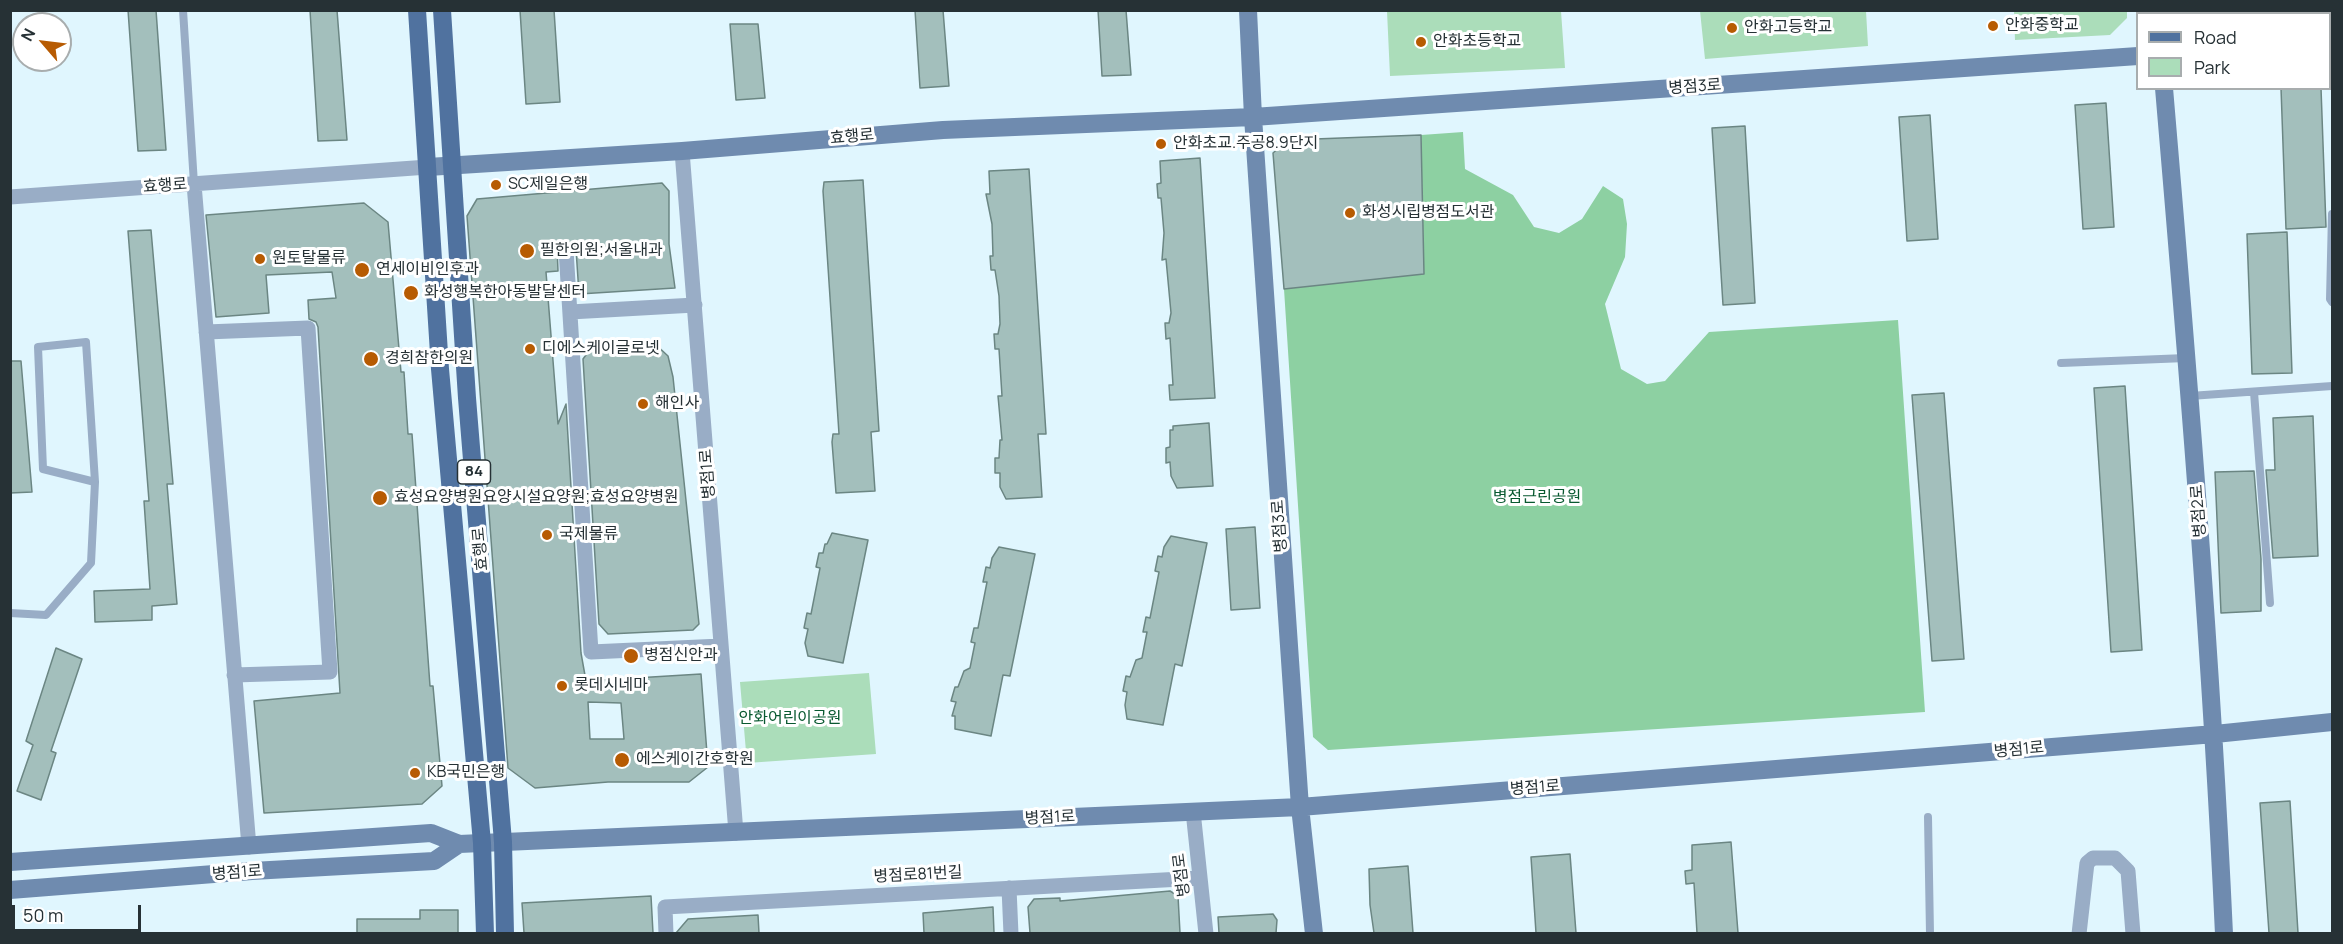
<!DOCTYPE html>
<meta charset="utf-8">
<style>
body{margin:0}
#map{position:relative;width:2343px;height:944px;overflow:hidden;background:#e0f6fe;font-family:Manrope,sans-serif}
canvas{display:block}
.frame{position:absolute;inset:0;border:12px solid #263135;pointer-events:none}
.legend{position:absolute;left:2136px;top:12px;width:195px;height:78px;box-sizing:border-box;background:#fff;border:2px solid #a8adae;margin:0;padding:8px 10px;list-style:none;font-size:18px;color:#263135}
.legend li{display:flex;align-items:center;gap:12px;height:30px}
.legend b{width:30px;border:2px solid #a8adae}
.north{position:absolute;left:12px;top:12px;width:60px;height:60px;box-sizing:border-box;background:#fff;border:2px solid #a8adae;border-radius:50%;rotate:298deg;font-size:16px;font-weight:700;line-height:24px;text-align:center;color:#263135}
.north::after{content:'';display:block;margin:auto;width:21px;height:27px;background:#b75b02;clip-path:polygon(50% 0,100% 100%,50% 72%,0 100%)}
.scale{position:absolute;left:12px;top:905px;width:129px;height:27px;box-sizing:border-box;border:3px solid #263135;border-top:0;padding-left:8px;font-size:18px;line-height:21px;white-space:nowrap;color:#263135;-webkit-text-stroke:4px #fff;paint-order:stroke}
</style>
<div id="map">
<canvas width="2343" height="944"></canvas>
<div class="frame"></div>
<ul class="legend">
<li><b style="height:8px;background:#50729f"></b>Road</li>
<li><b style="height:16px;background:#abddba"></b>Park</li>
</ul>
<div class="north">N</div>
<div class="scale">50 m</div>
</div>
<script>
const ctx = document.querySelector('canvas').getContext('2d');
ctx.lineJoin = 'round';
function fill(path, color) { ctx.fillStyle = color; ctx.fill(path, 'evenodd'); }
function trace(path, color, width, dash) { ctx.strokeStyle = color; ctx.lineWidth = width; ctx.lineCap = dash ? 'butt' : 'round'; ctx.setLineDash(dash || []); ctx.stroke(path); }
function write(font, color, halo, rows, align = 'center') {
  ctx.font = font + ' Manrope,"Noto Sans KR",sans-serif'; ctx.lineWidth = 6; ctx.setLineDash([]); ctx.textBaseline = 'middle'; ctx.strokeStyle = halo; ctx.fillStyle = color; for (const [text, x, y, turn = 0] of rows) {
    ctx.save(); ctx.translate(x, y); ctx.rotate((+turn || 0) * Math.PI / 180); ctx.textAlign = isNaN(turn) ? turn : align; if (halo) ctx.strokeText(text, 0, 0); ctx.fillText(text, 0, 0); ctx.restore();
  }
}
fill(new Path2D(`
 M1387 11H1561L1565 68 1390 76Z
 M1700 11H1866L1868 46 1705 59Z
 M2014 11H2127V18L2110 35 2015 40Z
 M869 673 876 754 747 763 740 682Z`), '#abddba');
fill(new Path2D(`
 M1463 132 1465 169 1513 195 1534 227 1559 233 1582 219 1603 186 1623 199 1627 224 1625 257 1605 304 1621 369 1647 384 1665 381 1709 332 1898 320 1925 712 1328 750 1313 737 1284 289 1424 273 1421 135Z`), '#8dd0a2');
const building = new Path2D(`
 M128 10H156L166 150 138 151Z
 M310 10H337L347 140 318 141Z
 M520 10H554L560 102 526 104Z
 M915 10H943L949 86 920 88Z
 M1098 10H1126L1131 75 1102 76Z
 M730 24H758L765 98 736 100Z
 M2281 88H2321L2326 227 2286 229Z
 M2106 103 2114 227 2083 229 2075 105Z
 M1930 115 1938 239 1907 241 1899 117Z
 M1745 126 1755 303 1723 305 1712 128Z
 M1421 135 1424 274 1284 289 1273 153 1288 140Z
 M1200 158 1215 398 1170 400 1169 385H1173L1170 338 1166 339 1165 323H1169L1171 313 1166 259 1162 260 1164 233 1161 198H1158L1157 184 1161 183 1160 161Z
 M1029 169 1046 434H1038L1042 497 1006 499 1000 487V473H995V458H999L1000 440H1002L998 396H1002L999 349H995L994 334H998L1000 324 999 296 995 270H991L990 256H993L992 224 986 194H990L989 171Z
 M863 180 879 431 871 432 875 491 836 493 832 442 833 434H839L823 191 824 182Z
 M662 183 669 191V244L675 288 579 294 576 249 574 244 566 240 557 246 558 271 546 272 558 424 566 404 581 653 586 681 701 674 708 767 689 782H608L535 788 508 768 467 216 477 199ZM588 702 621 703 624 739H590Z
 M364 203 388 222 401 372H404L408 434H412L430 686H433L442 786 422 804 264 813 254 701 340 693 318 327 316 322 309 319 308 300 336 298 332 272 266 275 269 313 216 317 206 215Z
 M151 230 173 484H167L177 604 152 606V620L95 622 94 591 150 589 144 501H149L128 231Z
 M2287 232 2292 373 2252 374 2247 234Z
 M636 340 653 342 668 356 673 377 699 624 693 630 608 634 599 624 583 359 595 343Z
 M10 361H21L32 492 10 493Z
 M2125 386 2142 650 2111 652 2094 388Z
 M1944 393 1964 659 1932 661 1912 395Z
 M2313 416 2318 556 2273 558 2266 470H2275L2273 418Z
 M1209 423 1213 486 1177 488 1171 476 1170 462 1166 463V448L1170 447V430H1173V426Z
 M2254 471 2261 559V611L2221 613 2215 472Z
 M1255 527 1260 608 1231 610 1226 529Z
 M832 533 868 540 843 663 808 656 805 643 808 629 804 628 807 613 811 614 820 568 816 567 819 553H823L825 544H827Z
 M1171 536 1207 543 1182 666 1175 664 1163 725 1127 719 1125 705 1127 692 1123 691 1126 676 1130 677 1136 660 1142 658 1147 632H1143L1146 617 1150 618 1159 572 1155 571 1158 556 1162 557 1164 547Z
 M999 547 1035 554 1010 676 1003 675 991 736 955 729V716H952L956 702 951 701 955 687H958L964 671 970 668 975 643 971 642 974 628H978L987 582H983L986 567 990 568 992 558Z
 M56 648 82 659 51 751 56 753 41 800 17 791 33 745 26 741Z
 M2290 801 2298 933H2269L2260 803Z
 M1731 842 1738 933H1697L1694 883 1686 884 1685 871 1692 870V845Z
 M1570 854 1576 933H1536L1531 857Z
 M1408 866 1413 933H1374L1370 905 1369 869Z
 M1170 891 1178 896 1180 933H1030L1028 907 1034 899 1060 898V901Z
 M651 896 653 933H524L522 903Z
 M993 907 994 933H924L923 913Z
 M420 910H458V933H357V919H420Z
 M1273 914 1277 920 1276 933H1219L1218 917Z
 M758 915 759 933H676L688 919Z`);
fill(building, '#a3bfbc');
trace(building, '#6b8683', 1.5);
trace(new Path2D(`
 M183 10 194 184
 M2332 214 2330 299 2332 302
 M2061 363 2186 358
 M2254 392 2270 603
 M2190 396 2332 386
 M10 613 46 615 91 563 95 482 86 342 38 347 43 469 95 482
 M1928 817 1930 934`), '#99adc6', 8);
trace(new Path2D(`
 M682 151 736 833
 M194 184 249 847
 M10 197 428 167
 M566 250 591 652 721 646
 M570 312 695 305
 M206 332 308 328 330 672 234 675
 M1193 811 1206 934
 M1009 888 1011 934
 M666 934 665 907 1200 878
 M2079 934 2087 863 2093 858H2115L2128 871 2133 934`), '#99adc6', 15);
trace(new Path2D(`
 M1248 10 1253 117 1300 807 1314 934
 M2158 10 2159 14
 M2330 44H2332
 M2164 88C2188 370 2211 651 2224 934
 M428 167 682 151 943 130 1253 117 2138 56
 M10 862 431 833 459 844 1300 807 2215 734 2332 722
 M10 890 252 871 434 861 459 844`), '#6f8baf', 18);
trace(new Path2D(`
 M417 10 440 369 482 843 485 934
 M442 10 467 398 503 842 505 934`), '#50729f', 18);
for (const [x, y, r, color] of [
 [1993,26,6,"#b75b02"],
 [1732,28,6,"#b75b02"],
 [1421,42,6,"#b75b02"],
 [1161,144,6,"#b75b02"],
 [496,185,6,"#b75b02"],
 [1350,213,6,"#b75b02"],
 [527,251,8,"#b75b02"],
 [260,259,6,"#b75b02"],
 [362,270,8,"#b75b02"],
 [411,293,8,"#b75b02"],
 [530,349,6,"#b75b02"],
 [371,359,8,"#b75b02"],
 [643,404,6,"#b75b02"],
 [380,498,8,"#b75b02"],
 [547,535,6,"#b75b02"],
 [631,656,8,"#b75b02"],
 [562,686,6,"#b75b02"],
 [622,760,8,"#b75b02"],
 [415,773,6,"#b75b02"]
]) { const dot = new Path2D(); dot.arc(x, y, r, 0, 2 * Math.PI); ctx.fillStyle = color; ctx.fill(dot); trace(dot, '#fff', 2); }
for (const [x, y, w] of [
 [474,472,33]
]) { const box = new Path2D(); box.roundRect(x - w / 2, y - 12, w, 24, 4.5); ctx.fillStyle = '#fff'; ctx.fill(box); trace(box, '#263135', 1.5); }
write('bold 15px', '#263135', null, [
 ["84",474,472]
]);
write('16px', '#263135', '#fff', [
 ["안화중학교",2005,26],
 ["안화고등학교",1744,28],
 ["안화초등학교",1433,42],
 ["안화초교.주공8.9단지",1173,144],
 ["SC제일은행",508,185],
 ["화성시립병점도서관",1362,213],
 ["필한의원;서울내과",540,251],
 ["원토탈물류",272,259],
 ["연세이비인후과",376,270],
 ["화성행복한아동발달센터",424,293],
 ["디에스케이글로넷",542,349],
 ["경희참한의원",385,359],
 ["해인사",655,404],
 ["효성요양병원요양시설요양원;효성요양병원",394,498],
 ["국제물류",559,535],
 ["병점신안과",644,656],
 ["롯데시네마",574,686],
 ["에스케이간호학원",636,760],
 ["KB국민은행",427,773]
], 'left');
write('16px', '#263135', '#fff', [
 ["병점3로",1695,87,-4],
 ["효행로",852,137,-5],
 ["효행로",165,186,-4],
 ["병점1로",708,474,-94],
 ["병점2로",2199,511,-94],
 ["병점3로",1280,526,-94],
 ["효행로",481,549,-95],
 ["병점1로",2019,750,-5],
 ["병점1로",1535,788,-4],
 ["병점1로",1050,818,-3],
 ["병점1로",237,873,-4],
 ["병점로81번길",918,875,-3],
 ["병점로",1182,875,-97]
]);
write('16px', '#085930', '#fff', [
 ["병점근린공원",1537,498],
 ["안화어린이공원",790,719]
]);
</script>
